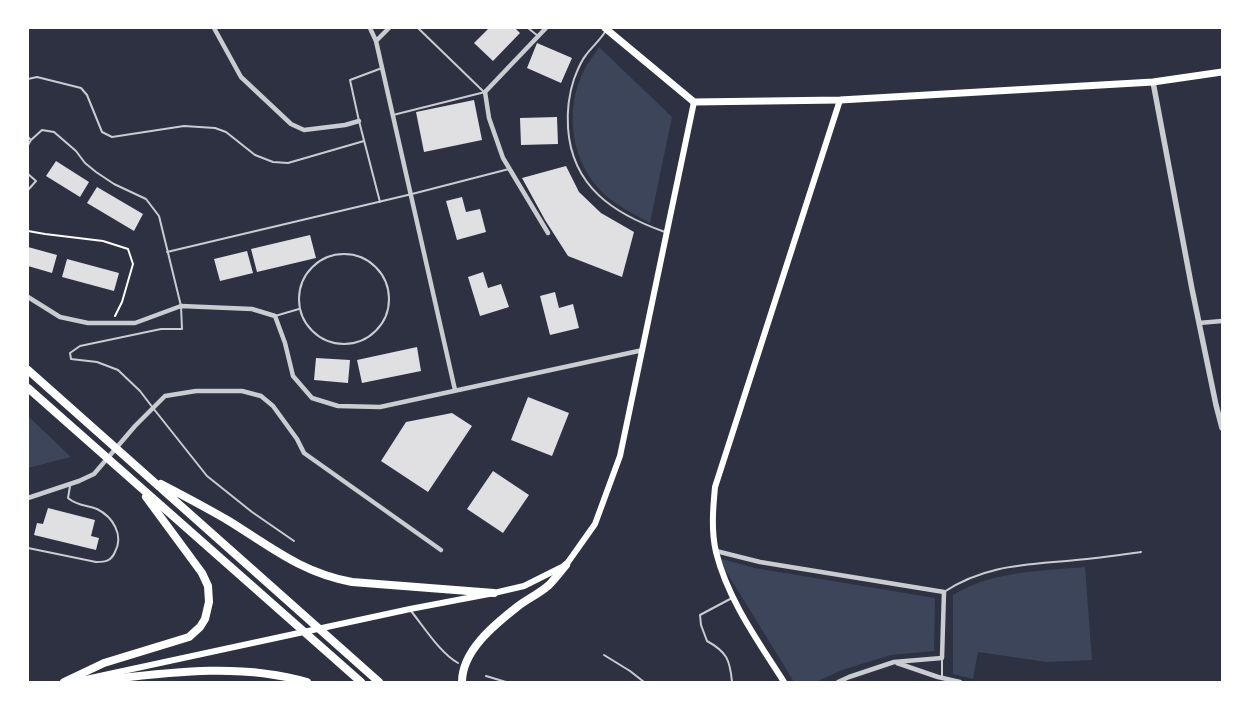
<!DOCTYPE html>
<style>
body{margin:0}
#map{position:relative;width:1250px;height:710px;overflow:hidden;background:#2d3142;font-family:"Source Sans 3",sans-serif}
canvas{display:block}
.frame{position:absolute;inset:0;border:29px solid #fff;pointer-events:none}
</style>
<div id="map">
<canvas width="1250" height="710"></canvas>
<div class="frame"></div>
</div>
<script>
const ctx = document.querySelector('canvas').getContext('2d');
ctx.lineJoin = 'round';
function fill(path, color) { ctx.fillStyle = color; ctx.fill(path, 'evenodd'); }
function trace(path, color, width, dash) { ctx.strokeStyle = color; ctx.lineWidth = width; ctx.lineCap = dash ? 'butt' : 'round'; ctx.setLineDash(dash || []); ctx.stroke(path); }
fill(new Path2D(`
 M599 47 672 117 650 223C634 214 615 205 602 192 572 163 565 113 581 77 585 66 593 57 599 47Z
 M28 416 71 457 28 468Z
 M722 559 755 568 935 598 934 651 891 655 842 670 816 682H794L721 563Z
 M1085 567 1092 660 1047 662 978 652 973 679 953 674V595C992 571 1040 571 1085 567Z`), '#3c4559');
fill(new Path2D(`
 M489 28H515L520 33 493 61 474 43Z
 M537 43 572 58 561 83 527 68Z
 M474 100 482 140 424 152 416 112Z
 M557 117 558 144 521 145 520 118Z
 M56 161 89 182 80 197 46 176Z
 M566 166 579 192 601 213 634 232 622 277 568 256 545 220 522 178Z
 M97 187 143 214 134 231 87 203Z
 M462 197 466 212 480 209 486 232 457 240 446 201Z
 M310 235 316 258 257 272 251 249Z
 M28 247 57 255 52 273 28 266Z
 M247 251 253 273 220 281 214 259Z
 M67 259 119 273 114 291 62 277Z
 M483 272 488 288 501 284 509 307 480 316 468 277Z
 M555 292 559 308 573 304 579 328 550 335 540 296Z
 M417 347 421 371 362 383 357 360Z
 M316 358 350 360 348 383 314 380Z
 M528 397 569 413 552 456 511 440Z
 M452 413 472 426 428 492 381 461 406 422Z
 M493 471 529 495 503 533 467 509Z
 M48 508 95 520 91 536 99 538 96 550 34 535 37 523 43 524Z`), '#e0e0e3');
trace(new Path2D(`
 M28 231 45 234 103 241 128 249 133 264 122 302 115 316`), '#fff', 2);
trace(new Path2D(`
 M418 28 484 92
 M528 28 538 36
 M605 32C600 40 592 47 586 55 581 61 577 71 574 79 569 94 567 112 568 128 572 187 614 214 665 232
 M28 79 37 77 81 88 87 95 102 132 112 137 184 126 215 128 226 132 255 155 273 162 288 163 364 141
 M393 115 485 92
 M28 137 31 140 42 130 54 132 76 151 85 163 96 172 114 184 146 199 159 216 181 306 182 329H161L80 346 70 353 71 359 97 362 118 370 140 391 153 408 207 476 252 512 294 541
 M28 145 31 140
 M28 174 36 181 28 190
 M380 202 359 121 350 80 382 68
 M167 252 412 194 509 169
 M299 299a45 45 0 1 1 90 0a45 45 0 1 1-90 0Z
 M275 316 299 309
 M28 548 96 562C106 562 111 561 115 552 124 535 113 517 97 509 87 505 77 506 68 498L70 486
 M944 592C986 564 1028 565 1076 560 1098 558 1119 555 1141 552
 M411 611C424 627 440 653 458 663
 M604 655 630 671 644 682
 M486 676 506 682
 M942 676V658
 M732 682C730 660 727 652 707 641L701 625 700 615 732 598`), '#caccd0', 2);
trace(new Path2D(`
 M214 28 241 77 291 124 304 130 345 125 359 121
 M370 28 376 41 455 390
 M546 28 485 92 489 118 503 158 548 233
 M376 41 389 28
 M28 297 60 317 88 323H135L181 306 252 309 275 316 285 343 293 376 312 398 338 406 380 407 643 350
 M1199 323 1222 321
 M28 498 79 481 94 474 135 426 165 396 196 391H242L261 396 273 406 297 439 304 453 441 550
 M716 551 760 562 944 592 942 658 894 662 849 677 838 682
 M897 663 938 677 960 682`), '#caccd0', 4.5);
trace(new Path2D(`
 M1153 82 1192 289 1216 405 1222 428`), '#caccd0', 5.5);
trace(new Path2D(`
 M72 682 410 609 494 593 524 586 566 565 595 524 620 456 694 102
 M784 682C758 641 728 600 716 552 711 531 713 508 715 487L840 100`), '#fff', 6);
trace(new Path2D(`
 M605 28 694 102 840 100 1153 82 1222 72`), '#fff', 7);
trace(new Path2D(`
 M28 370 379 682
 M28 388 361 682
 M161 484C184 496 207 508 229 521 271 547 302 573 352 582L494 593
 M64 682 104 663 189 637 200 627 205 619 209 602 208 586 202 573 146 497
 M85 682C158 674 235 661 307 682
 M462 682C462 651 494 625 517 607 527 599 539 594 549 585 555 579 561 571 566 565`), '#fff', 8);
</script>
